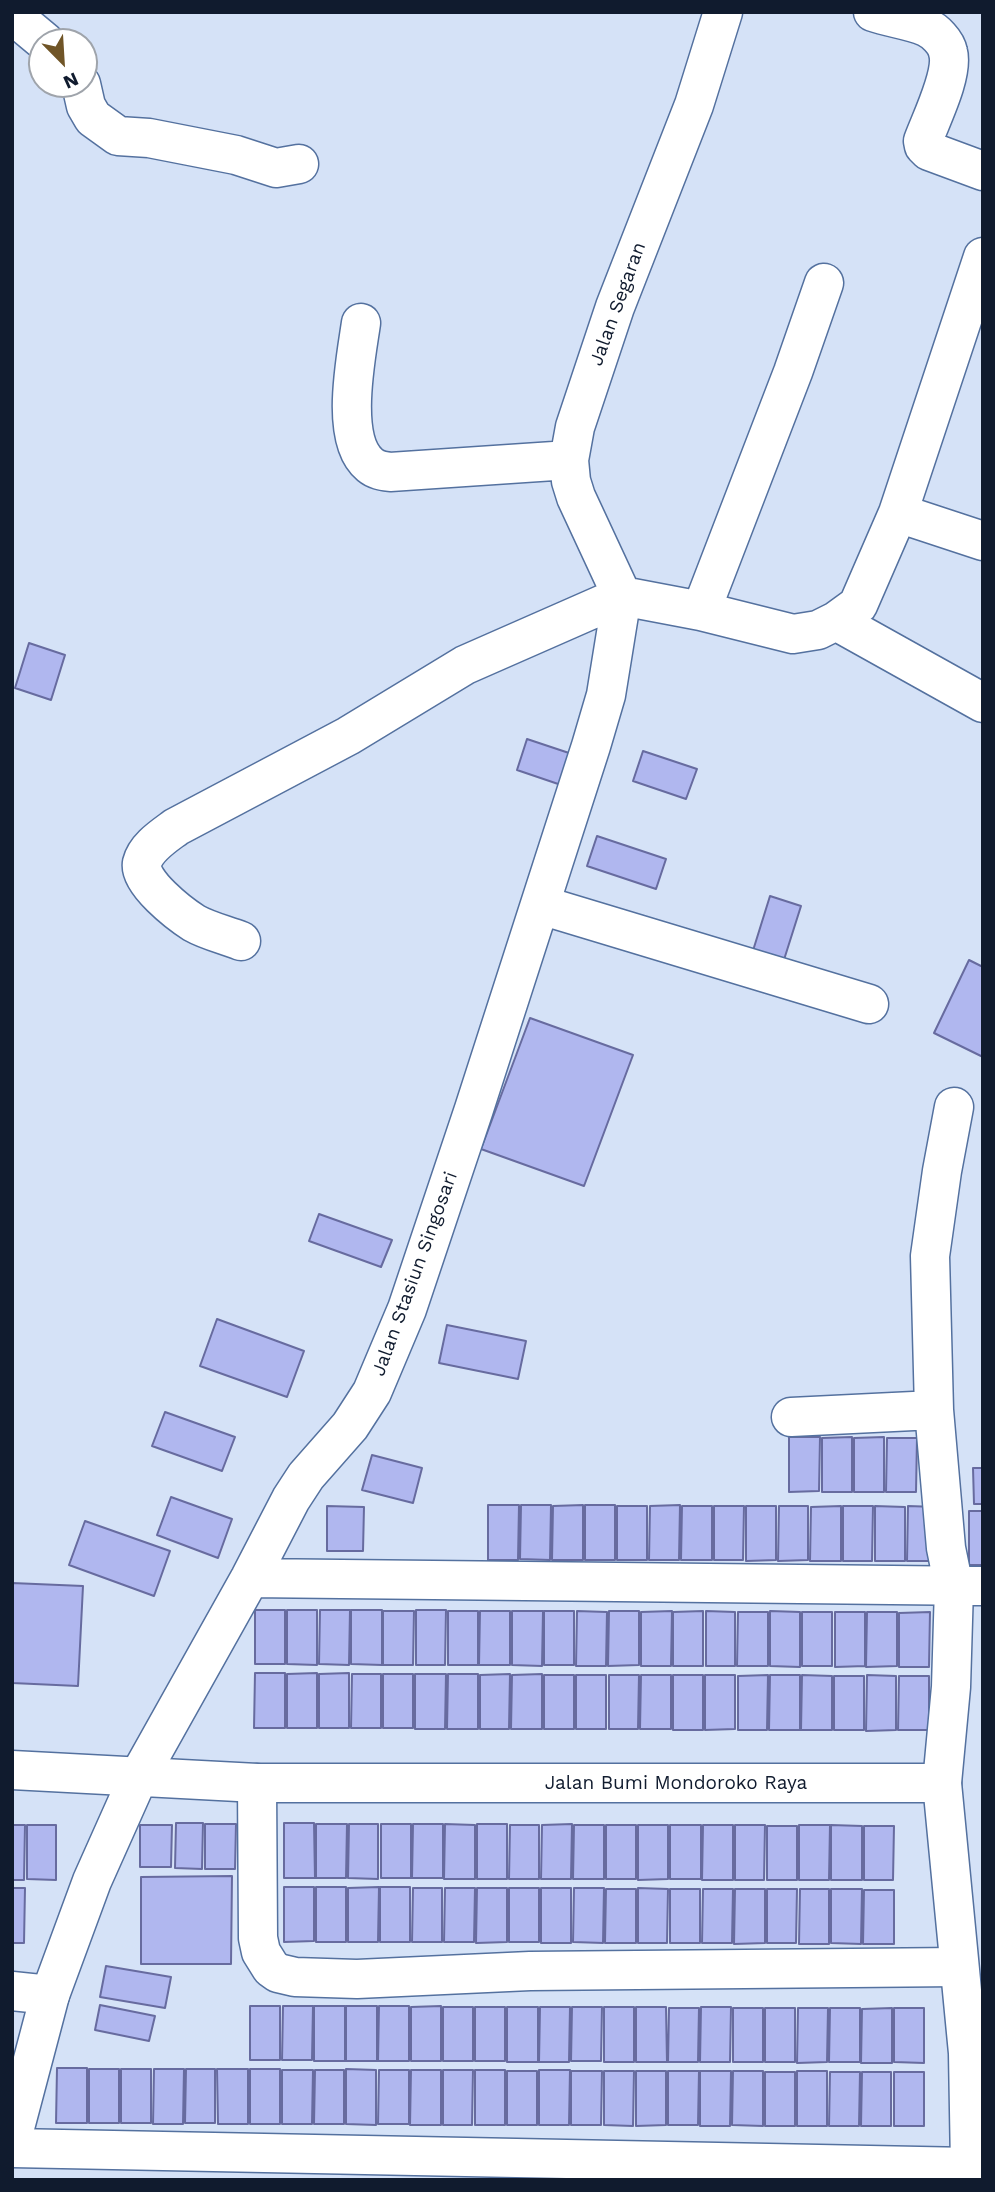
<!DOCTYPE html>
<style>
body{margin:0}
#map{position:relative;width:995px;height:2192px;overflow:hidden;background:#d5e2f7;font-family:"Work Sans",sans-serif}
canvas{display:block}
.frame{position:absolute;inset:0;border:14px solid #101b2e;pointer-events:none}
.north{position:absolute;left:28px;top:28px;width:70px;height:70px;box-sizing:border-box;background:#fff;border:2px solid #9fa4ab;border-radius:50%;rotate:156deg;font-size:19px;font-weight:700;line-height:28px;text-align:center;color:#101b2e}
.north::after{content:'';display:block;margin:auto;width:24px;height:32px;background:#705527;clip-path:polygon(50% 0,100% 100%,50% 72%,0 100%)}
</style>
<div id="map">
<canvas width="995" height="2192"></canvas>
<div class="frame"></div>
<div class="north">N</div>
</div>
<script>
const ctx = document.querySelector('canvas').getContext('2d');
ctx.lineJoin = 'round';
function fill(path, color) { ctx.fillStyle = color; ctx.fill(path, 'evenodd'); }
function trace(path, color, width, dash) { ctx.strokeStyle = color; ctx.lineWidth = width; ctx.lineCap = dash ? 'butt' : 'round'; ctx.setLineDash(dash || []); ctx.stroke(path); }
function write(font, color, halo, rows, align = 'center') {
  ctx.font = font + ' "Work Sans",sans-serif'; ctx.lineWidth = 6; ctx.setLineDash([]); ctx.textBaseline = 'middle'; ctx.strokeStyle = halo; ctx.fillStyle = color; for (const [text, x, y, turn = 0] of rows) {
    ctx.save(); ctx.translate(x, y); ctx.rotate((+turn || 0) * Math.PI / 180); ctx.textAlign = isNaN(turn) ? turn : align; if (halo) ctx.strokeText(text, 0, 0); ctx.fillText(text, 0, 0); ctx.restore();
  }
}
const building = new Path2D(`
 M29 643 65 655 51 700 15 688Z
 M527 739 578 756 567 787 517 770Z
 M643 751 697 769 686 799 633 781Z
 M597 836 666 859 656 889 587 866Z
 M770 896 801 906 782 966 751 957Z
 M969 960 983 967V1057L934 1033Z
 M530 1018 633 1055 584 1186 481 1149Z
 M319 1214 392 1240 381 1267 309 1241Z
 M217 1319 304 1351 287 1397 200 1366Z
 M447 1325 526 1341 518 1379 439 1363Z
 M165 1412 235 1437 222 1471 152 1446Z
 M789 1437H820L819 1491 789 1492Z
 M852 1437V1492H822V1438Z
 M884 1437V1492H854V1438Z
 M887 1438H917L916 1492H886Z
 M372 1455 422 1468 413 1503 362 1490Z
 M973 1468H983V1504H974Z
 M171 1497 232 1519 218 1558 157 1535Z
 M488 1505H519L518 1560H488Z
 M521 1505H551L550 1560 520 1559Z
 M583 1505V1560H552L553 1506Z
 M585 1505H615V1560H585Z
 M680 1505 679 1560H649L650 1506Z
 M327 1506 364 1507 363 1551H327Z
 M617 1506H647V1560H617Z
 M682 1506H712V1560H681Z
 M714 1506H744L743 1560H714Z
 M746 1506H776V1560L746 1561Z
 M779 1506H808V1560L778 1561Z
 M841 1506V1561H810L811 1507Z
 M843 1506H873L872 1561H843Z
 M875 1506 905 1507V1561H875Z
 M908 1506 937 1507V1561H907Z
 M969 1511H983V1565H969Z
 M85 1521 170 1551 154 1596 69 1565Z
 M12 1583 83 1586 78 1686 12 1683Z
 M255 1610H285V1664H255Z
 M287 1610H317V1665L287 1664Z
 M320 1610H350L349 1665 319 1664Z
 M351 1610H382V1665L351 1664Z
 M416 1610H446L445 1665H416Z
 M383 1611H414L413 1665H383Z
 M448 1611H478V1665H448Z
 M480 1611H510V1665H479Z
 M512 1611H543L542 1666 512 1665Z
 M544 1611H574V1665H544Z
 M577 1611 607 1612 606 1666H576Z
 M609 1611H639V1665L608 1666Z
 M672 1611 671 1666H641V1612Z
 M703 1611V1666H673V1612Z
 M706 1611 735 1612V1666H706Z
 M770 1611 800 1612V1667L770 1666Z
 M738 1612H768V1666H737Z
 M802 1612H832V1666H802Z
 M835 1612H865V1666L835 1667Z
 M867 1612H897V1666L866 1667Z
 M930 1612 929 1667H899V1613Z
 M255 1673H285V1728H254Z
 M317 1673V1728H287V1674Z
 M349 1673V1728H319V1674Z
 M352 1674H381V1728H351Z
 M383 1674H413V1728H383Z
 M415 1674H446L445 1729H415Z
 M448 1674H478V1729H447Z
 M510 1674 509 1729H480V1675Z
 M542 1674V1729H511L512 1675Z
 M544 1675H574V1729H544Z
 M576 1675H606V1729H576Z
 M609 1675H639L638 1729H609Z
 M641 1675H671V1729H640Z
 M673 1675H703V1730H673Z
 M705 1675H735V1729L705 1730Z
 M768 1675 767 1730H738V1676Z
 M770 1675H800V1730H769Z
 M802 1675 832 1676V1730H801Z
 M867 1675 896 1676V1730L866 1731Z
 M834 1676H864V1730H834Z
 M899 1676H929V1730H898Z
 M176 1823H203L202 1869 175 1868Z
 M284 1823H314L315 1878H284Z
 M205 1824H236L235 1869H205Z
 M316 1824H347L346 1878H316Z
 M349 1824H378V1879L348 1878Z
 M381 1824H411V1878H381Z
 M413 1824H443V1878H412Z
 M445 1824 475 1825V1879H444Z
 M477 1824H507V1879H477Z
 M572 1824 571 1879H541L542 1825Z
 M12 1825H25L24 1880H12Z
 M27 1825H56V1880L27 1879Z
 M140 1825H172L171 1867H140Z
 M510 1825H539V1879H509Z
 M574 1825H604V1879H573Z
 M606 1825H636V1879H606Z
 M638 1825H668V1879L638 1880Z
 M670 1825H701V1879H670Z
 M703 1825H733V1880H702Z
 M735 1825H765L764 1880H735Z
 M799 1825H830L829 1880H799Z
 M831 1825 862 1826V1880H831Z
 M767 1826H797V1880H767Z
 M864 1826H894L893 1880H864Z
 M232 1876 231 1964H141V1877Z
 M284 1887H314V1941L284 1942Z
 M316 1887H346V1942H316Z
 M379 1887 378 1942H348V1888Z
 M380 1887H410V1942H380Z
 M12 1888H25L24 1943H12Z
 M413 1888H442V1942H412Z
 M445 1888H475L474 1942H444Z
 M477 1888H507V1942L476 1943Z
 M509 1888H539V1942H509Z
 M541 1888H571V1943H541Z
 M574 1888H604L603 1943 573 1942Z
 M638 1888 668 1889 667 1943H638Z
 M606 1889H636V1943H605Z
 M670 1889H700V1943H670Z
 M703 1889H733L732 1943H702Z
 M735 1889H765V1943L734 1944Z
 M767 1889H797L796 1943H767Z
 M800 1889H829V1944H799Z
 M831 1889H862L861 1944 831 1943Z
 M864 1890H894V1944H863Z
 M106 1966 171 1977 165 2008 100 1997Z
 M100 2005 155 2016 149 2041 95 2030Z
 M250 2006H280V2060H250Z
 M283 2006H313L312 2060H282Z
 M314 2006H345V2061H314Z
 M346 2006H377V2061H346Z
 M379 2006H409V2061H378Z
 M441 2006V2061H411V2007Z
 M443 2007H473V2061H443Z
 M475 2007H505V2061H475Z
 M507 2007H538V2062H507Z
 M540 2007H570L569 2062H539Z
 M572 2007H602L601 2061H571Z
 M604 2007H634V2062H604Z
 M636 2007H666L667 2062H636Z
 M701 2007H731L730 2062H700Z
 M669 2008H699L698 2062H668Z
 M733 2008H763V2062H733Z
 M765 2008H795V2062H765Z
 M798 2008H828L827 2062 797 2063Z
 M830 2008H860V2062H829Z
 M892 2008V2063H861L862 2009Z
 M894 2008H924V2063L894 2062Z
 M57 2068H87V2123H56Z
 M89 2069H119V2123H89Z
 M121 2069H151V2123H121Z
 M154 2069H184L183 2124H153Z
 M186 2069H215V2123H185Z
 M217 2069H248V2124H218Z
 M250 2069H280V2124H250Z
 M346 2069 376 2070V2125L346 2124Z
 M282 2070H313L312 2124H282Z
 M315 2070H344V2124H314Z
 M379 2070H409V2124H378Z
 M411 2070H441V2125H410Z
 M443 2070H473L472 2125H443Z
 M475 2070H505V2125H475Z
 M539 2070H570L569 2125H539Z
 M507 2071H537V2125H507Z
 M571 2071H602L601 2125H571Z
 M604 2071H634L633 2126 604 2125Z
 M636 2071H666V2125L636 2126Z
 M668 2071H699L698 2125H668Z
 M700 2071H731L730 2126H700Z
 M733 2071H763V2126L732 2125Z
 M797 2071H827V2126H797Z
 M765 2072H795V2126H765Z
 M830 2072H860L859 2126H829Z
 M862 2072H891V2126H861Z
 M894 2072H924V2126H894Z`);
fill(building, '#b0b7ef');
trace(building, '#676b9f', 2);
const street = new Path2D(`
 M15 12 27 27 45 42
 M873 12C890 18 910 20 926 27 935 31 946 42 948 52 954 74 931 119 923 141L924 146 929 151 983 171
 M81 84 86 106 93 118 118 136 149 138 236 155 276 168 299 164
 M361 323C356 358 339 440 370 465 376 470 382 471 390 472L569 460
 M898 513 983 541
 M622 596 576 497 571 481 569 460 575 427 615 307 694 105 723 12
 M701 611 793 372 824 283
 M836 621 983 703
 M541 905 869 1004
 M241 941C226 935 208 931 194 923 180 914 138 882 142 863 146 847 164 836 176 827L348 736 465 665 622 596 701 611 793 634 818 630 836 621 858 605 898 513 983 257
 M791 1417 934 1410
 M250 1578 983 1586
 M138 1778 250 1578 291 1499 306 1476 350 1426 372 1392 407 1309 474 1109 591 746 606 695 622 596
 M257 1783 258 1938 261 1952 271 1968 278 1973 295 1977 357 1979 530 1971 959 1967
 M942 1783 951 1687 954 1587 946 1548 934 1410 930 1256 942 1171 954 1107
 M12 1991 50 1995
 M12 2148 970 2167`);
const secondary = new Path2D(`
 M12 1770 257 1783H942L968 2053 970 2167 968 2180
 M12 2139 50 1995 92 1881 138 1778`);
trace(street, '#54719f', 41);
trace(secondary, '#54719f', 41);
trace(street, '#fff', 38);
trace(secondary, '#fff', 38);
write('19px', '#101b2e', '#fff', [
 ["Jalan Segaran",618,304,-70],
 ["Jalan Stasiun Singosari",415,1274,-70],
 ["Jalan Bumi Mondoroko Raya",676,1783]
]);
</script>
